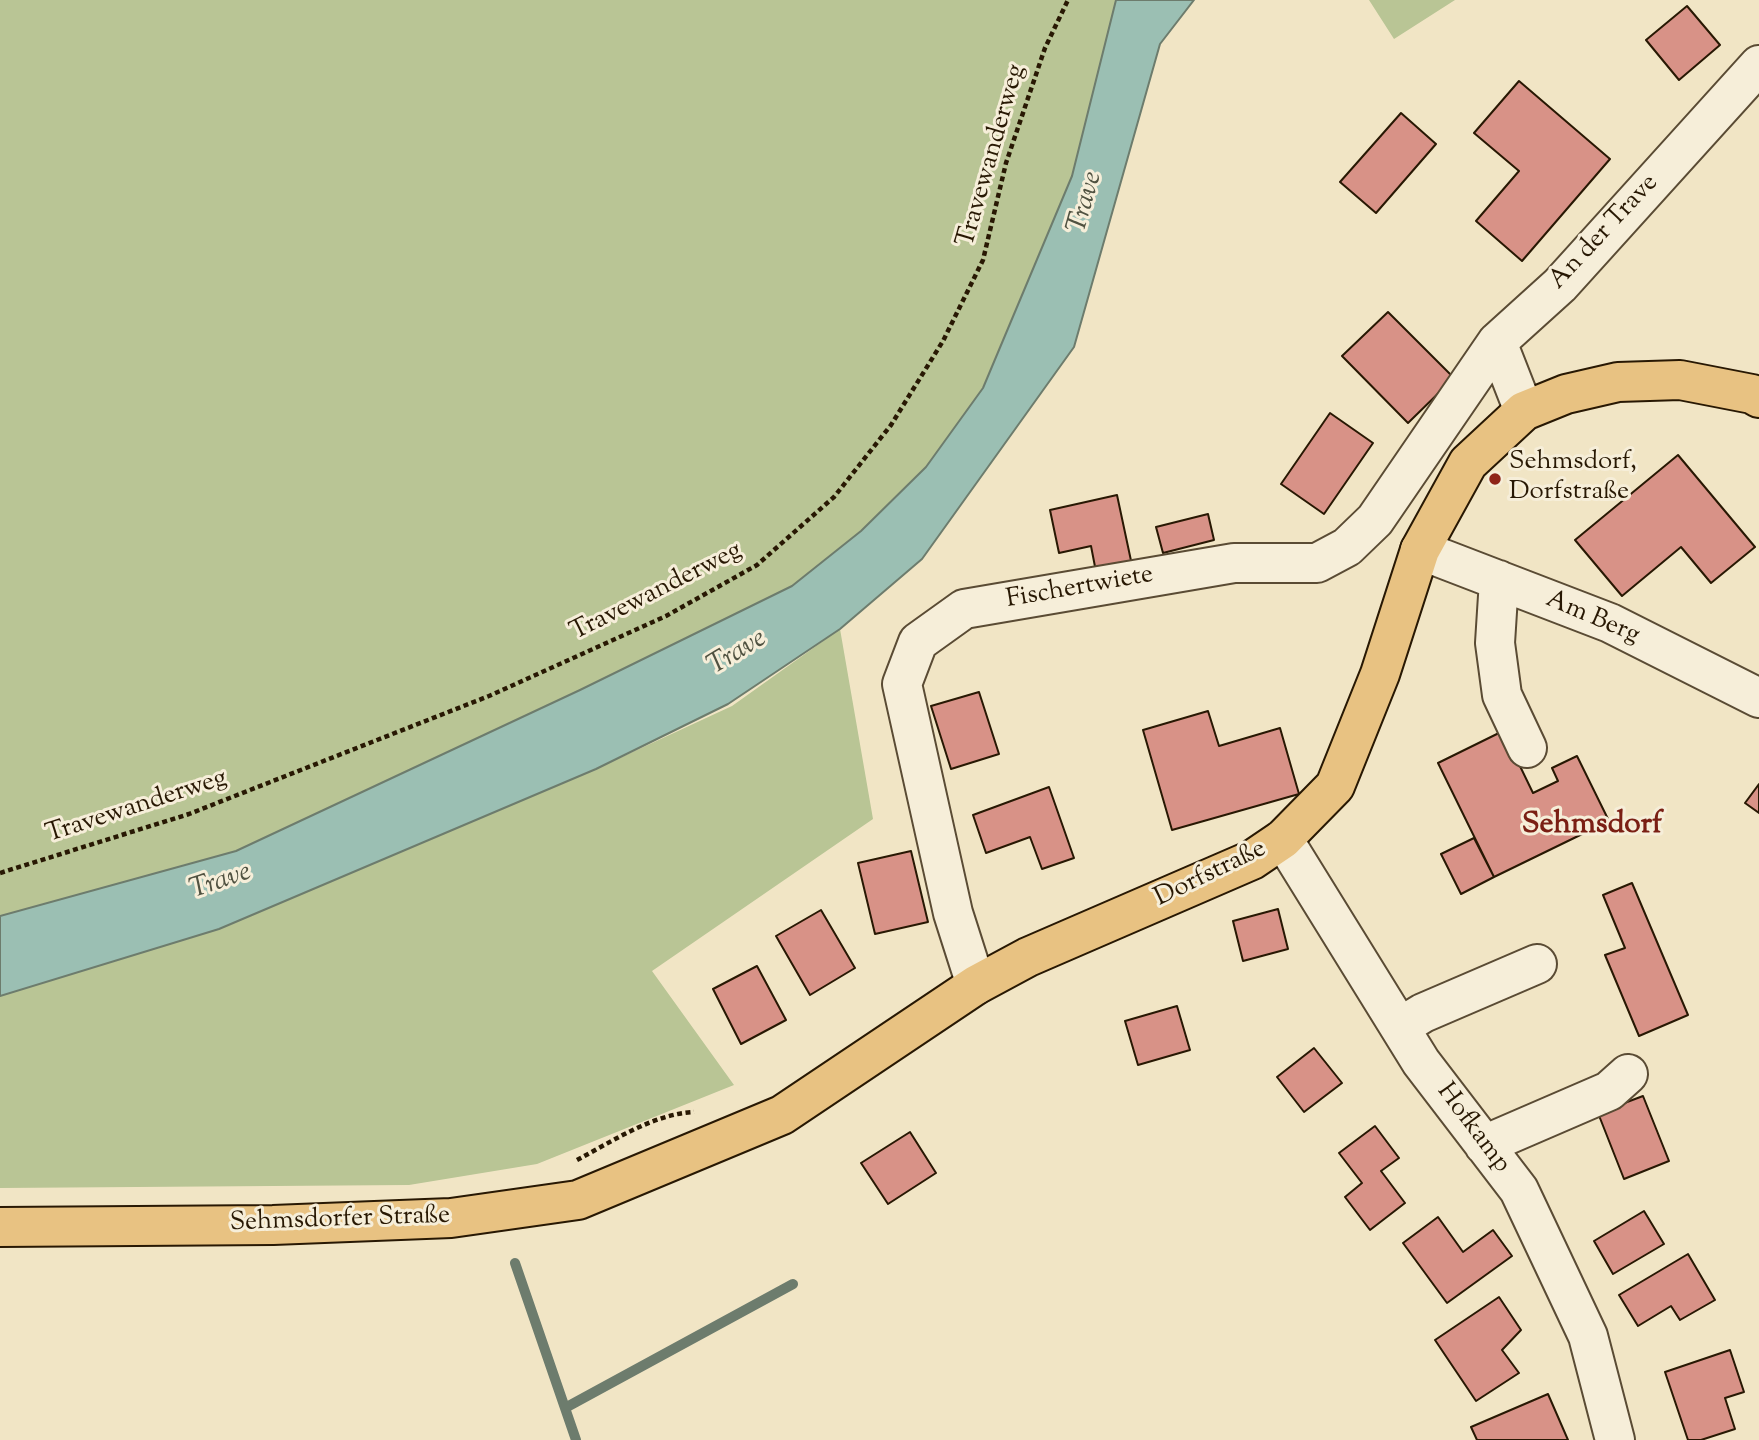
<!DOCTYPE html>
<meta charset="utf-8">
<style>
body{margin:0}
canvas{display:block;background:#f1e5c5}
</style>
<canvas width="1759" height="1440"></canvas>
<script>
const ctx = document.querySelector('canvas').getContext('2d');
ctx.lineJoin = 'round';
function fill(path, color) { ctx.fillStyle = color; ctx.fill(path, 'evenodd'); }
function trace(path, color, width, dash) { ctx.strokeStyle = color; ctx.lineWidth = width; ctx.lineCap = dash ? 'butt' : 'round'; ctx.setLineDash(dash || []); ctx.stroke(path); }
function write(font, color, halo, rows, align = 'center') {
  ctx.font = font + ' "Sorts Mill Goudy",serif'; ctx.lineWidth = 6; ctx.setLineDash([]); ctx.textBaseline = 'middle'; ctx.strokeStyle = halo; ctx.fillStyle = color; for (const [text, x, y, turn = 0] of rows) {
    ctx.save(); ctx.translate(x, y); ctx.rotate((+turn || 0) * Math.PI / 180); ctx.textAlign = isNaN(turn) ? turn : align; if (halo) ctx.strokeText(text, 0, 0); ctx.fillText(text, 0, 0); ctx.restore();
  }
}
fill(new Path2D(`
 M0 0H1116L1072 176 983 388 926 467 861 531 792 586 580 690 236 851 0 916Z
 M1369 0H1455L1394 39Z
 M840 629 873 819 652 971 734 1085 537 1164 409 1185 0 1188V996L219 929 596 769 732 706Z`), '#b9c595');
const water = new Path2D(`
 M1116 0H1194L1160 44 1074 347 922 559 840 629 728 704 596 769 219 929 0 996V916L236 851 580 690 792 586 861 531 926 467 983 388 1072 176Z`);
fill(water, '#9bbfb3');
trace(water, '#6d7c6d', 2);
trace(new Path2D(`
 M515 1263 576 1440
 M565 1408 793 1284`), '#6d7c6d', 10);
const building = new Path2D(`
 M1687 6 1720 45 1679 80 1646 40Z
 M1519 81 1610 159 1522 261 1476 221 1519 171 1474 133Z
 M1401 113 1436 144 1376 213 1340 182Z
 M1388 312 1454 378 1408 423 1342 356Z
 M1330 413 1373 443 1324 514 1281 484Z
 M1678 455 1755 547 1711 583 1681 547 1622 596 1575 540Z
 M1117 495 1133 570 1097 577 1091 546 1059 553 1050 510Z
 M1208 514 1214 540 1163 553 1156 527Z
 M979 692 999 754 951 769 931 706Z
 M1208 711 1219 746 1280 728 1299 794 1172 830 1143 730Z
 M1503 731 1533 793 1558 781 1552 768 1577 756 1609 821 1494 877 1438 763Z
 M1759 784V813L1745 803Z
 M1049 787 1074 858 1042 869 1030 837 986 853 973 815Z
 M1474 838 1494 877 1461 894 1441 854Z
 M911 851 928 922 875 934 858 863Z
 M1632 883 1688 1015 1639 1036 1605 955 1625 948 1603 895Z
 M1278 909 1288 949 1243 961 1233 921Z
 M821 910 855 968 810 995 776 936Z
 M757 966 786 1020 741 1044 713 989Z
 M1177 1006 1190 1050 1138 1065 1125 1021Z
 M1314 1048 1342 1083 1304 1112 1277 1077Z
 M1643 1096 1669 1161 1624 1179 1598 1113Z
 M1375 1126 1399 1158 1381 1171 1405 1203 1370 1230 1345 1197 1362 1183 1339 1153Z
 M910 1132 936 1173 888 1204 861 1163Z
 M1644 1211 1664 1244 1613 1274 1594 1241Z
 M1438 1217 1463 1252 1493 1230 1512 1256 1447 1303 1403 1243Z
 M1688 1254 1715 1300 1680 1320 1671 1306 1638 1326 1619 1295Z
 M1499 1297 1521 1330 1502 1350 1519 1373 1476 1401 1435 1340Z
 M1730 1350 1744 1392 1725 1398 1735 1429 1701 1440H1688L1665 1372Z
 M1548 1394 1568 1440H1477L1471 1427Z`);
fill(building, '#d89287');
trace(building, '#281803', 2);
const minor = new Path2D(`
 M1524 411 1497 342 1560 285 1759 65
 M1420 550 1610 623 1759 698
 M1499 580 1495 643 1502 695 1527 748
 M1283 839 1421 1062 1519 1190 1588 1336 1615 1440
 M976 985 953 913 902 684 918 642 964 609 1234 563H1317L1347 547 1375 520 1497 342
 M1400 1027 1423 1013 1537 964
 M1484 1145 1609 1091 1628 1074`);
const major = new Path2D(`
 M0 1227 273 1225 451 1218 578 1200 782 1115 976 985 1028 957 1252 860 1283 839 1335 786 1380 674 1420 550 1468 463 1524 411 1566 394 1618 382 1680 380 1752 394 1759 398`);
trace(minor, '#5a4b34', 42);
trace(major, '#281803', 42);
trace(new Path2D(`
 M0 873 189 814 489 696 666 616 757 565 834 497 891 425 943 341 983 260 1006 163 1045 48 1068 0
 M577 1160C613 1141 653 1114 694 1112`), '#281803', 4.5, [5, 3.5]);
trace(minor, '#f6eed9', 38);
trace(major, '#e8c282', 38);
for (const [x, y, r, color] of [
 [1495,479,7,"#8f2418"]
]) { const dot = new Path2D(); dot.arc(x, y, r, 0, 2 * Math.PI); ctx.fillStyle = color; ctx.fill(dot); trace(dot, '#f6eed9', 2.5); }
write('26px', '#281803', '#f6eed9', [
 ["Travewanderweg",993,156,-74],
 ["An der Trave",1605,233,-47],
 ["Fischertwiete",1080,589,-10],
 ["Travewanderweg",657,593,-27],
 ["Am Berg",1592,619,23],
 ["Travewanderweg",137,808,-18],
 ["Dorfstraße",1211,875,-26],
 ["Hofkamp",1472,1129,53],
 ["Sehmsdorfer Straße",340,1221,-2]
]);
write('26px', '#281803', '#f6eed9', [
 ["Sehmsdorf,",1509,464],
 ["Dorfstraße",1509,494]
], 'left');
write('italic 28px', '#505241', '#f6eed9', [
 ["Trave",1087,203,-74],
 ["Trave",738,654,-31],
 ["Trave",221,883,-19]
]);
write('bold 30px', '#7a1f14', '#f6eed9', [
 ["Sehmsdorf",1592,827]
]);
</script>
